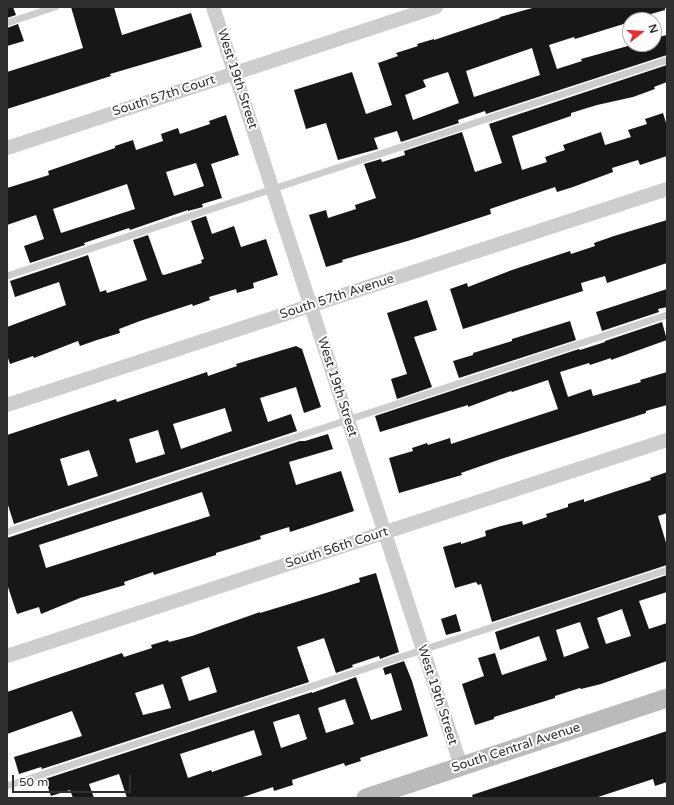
<!DOCTYPE html>
<style>
body{margin:0}
#map{position:relative;width:674px;height:805px;overflow:hidden;background:#fff;font-family:"Varela Round",sans-serif}
canvas{display:block}
.frame{position:absolute;inset:0;border:8px solid #303030;pointer-events:none}
.north{position:absolute;left:622px;top:12px;width:40px;height:40px;box-sizing:border-box;background:#fff;border:1px solid #acacac;border-radius:50%;rotate:73deg;font-size:11px;font-weight:700;line-height:16px;text-align:center;color:#303030}
.north::after{content:'';display:block;margin:auto;width:14px;height:18px;background:#ec2d30;clip-path:polygon(50% 0,100% 100%,50% 72%,0 100%)}
.scale{position:absolute;left:12px;top:775px;width:119px;height:18px;box-sizing:border-box;border:2px solid #303030;border-top:0;padding-left:5px;font-size:12px;line-height:14px;white-space:nowrap;color:#303030;-webkit-text-stroke:3px #fff;paint-order:stroke}
</style>
<div id="map">
<canvas width="674" height="805"></canvas>
<div class="frame"></div>
<div class="north">N</div>
<div class="scale">50 m</div>
</div>
<script>
const ctx = document.querySelector('canvas').getContext('2d');
ctx.lineJoin = 'round';
function fill(path, color) { ctx.fillStyle = color; ctx.fill(path, 'evenodd'); }
function trace(path, color, width, dash) { ctx.strokeStyle = color; ctx.lineWidth = width; ctx.lineCap = dash ? 'butt' : 'round'; ctx.setLineDash(dash || []); ctx.stroke(path); }
function write(font, color, halo, rows, align = 'center') {
  ctx.font = font + ' "Varela Round",sans-serif'; ctx.lineWidth = 4; ctx.setLineDash([]); ctx.textBaseline = 'middle'; ctx.strokeStyle = halo; ctx.fillStyle = color; for (const [text, x, y, turn = 0] of rows) {
    ctx.save(); ctx.translate(x, y); ctx.rotate((+turn || 0) * Math.PI / 180); ctx.textAlign = isNaN(turn) ? turn : align; if (halo) ctx.strokeText(text, 0, 0); ctx.fillText(text, 0, 0); ctx.restore();
  }
}
fill(new Path2D(`
 M7 7H13L16 15 7 18Z
 M71 7H114L122 35 191 13 202 47 110 74 111 76 7 109V72L83 48Z
 M536 7H665V10L630 20V22L575 39 574 37 549 45 557 69 582 61 581 59 635 44H654V38L667 35V55L486 114 485 111 458 120 459 123 401 142 397 131 374 138 378 149 338 160 326 123 306 129 294 90 352 72 366 114 392 105 378 63 398 56 396 53 418 46 417 44 434 39V40L500 18V17ZM532 48 540 75 474 97 466 71ZM448 72 459 103 413 120 405 95 426 87 423 80Z
 M18 24 24 41 7 46V28Z
 M667 65V82L654 87 655 89 633 97 597 105 571 113V116L512 136 522 170 547 162 545 157 565 150 563 145 601 132 605 145 631 137 628 130 647 124 645 119 663 113 667 126V156L640 165 638 160 612 168 613 172 573 187 557 192 555 187 490 209 491 214 411 240 342 260 343 262 326 267 309 215 326 210 328 218 356 209 355 205 376 198 364 164 381 159 382 162 405 155 404 151 462 132 475 172 502 163 489 124Z
 M226 115 239 155 211 164 222 198 202 204 203 207 188 211V210L130 230 129 228 84 243 85 245 30 263 24 246 44 239 36 215 7 225V188L49 175 48 171 115 148V146L133 140 136 150 163 141 161 134 178 128 180 134 210 124 209 121ZM196 163 204 186 174 196 166 172ZM127 184 135 209 61 233 53 209Z
 M206 216 212 234 234 226 241 247 266 239 278 275 253 283 254 288 237 293 236 289 209 297 210 300 193 306 192 304 140 321 119 329 120 333 97 340 80 346 78 341 34 358 33 356 10 364 7 355V327L66 305 59 282 15 297 10 281 88 255 100 292 106 290 107 293 147 280 133 240 148 235 162 274 164 275 202 263 201 260 204 259 191 221Z
 M667 220V263L607 283 605 276 581 283 583 291 463 329 450 289 467 283 468 287 512 270 570 251 571 254 595 246 594 243 614 236Z
 M667 289V307L658 309 659 312 602 331 596 312Z
 M427 300 437 330 414 337 432 387 397 399 391 379 407 374 387 313Z
 M570 321 576 340 459 378 453 361 473 355V353L512 341V339Z
 M662 322 667 340 611 360V358L590 365 589 363 560 372 568 397 591 389 593 396 641 382 640 380 667 372V405L646 411V413L501 459 461 473 462 475 399 493 389 458 413 451 412 448 427 443 428 445 450 438 451 444 558 409 548 380 512 392 511 391 468 407V405L380 432 375 416 579 349 580 350 605 342V341Z
 M296 346 302 349 321 407 304 413 296 387 260 398 268 422 291 414 297 431 14 524 7 502V435L116 399 117 402 207 372 208 376 237 366 236 364ZM225 408 232 431 181 449 173 424ZM158 430 165 454 136 463 129 439ZM89 450 98 476 68 486 60 459Z
 M328 434 333 449 289 462 296 485 341 471 354 511 290 532 289 527 260 536 261 539 216 553V555L154 575 153 572 124 582 125 585 80 598 41 614 39 607 17 614 7 584V538L300 441H305ZM202 492 210 516 46 568 39 545Z
 M667 472V513L658 516 667 546V565L492 622 481 584 478 585 476 582 455 588 443 547 461 542V544L486 536 485 531 501 526 522 521 523 525 547 517 546 514 568 507V504L584 499V502L608 494 651 480 650 478Z
 M376 573 399 652 380 659 379 656 352 665 353 667 336 673 324 638 297 647 309 682 42 769 41 767 19 774 14 757 82 736 72 711 7 734V692L122 653 124 657 152 648 151 645 168 640 169 642 192 636 260 612V613L329 592 360 582 359 578ZM209 667 217 692 189 701 181 677ZM163 684 171 708 143 715 135 693Z
 M667 575V592L639 601 649 629 667 623V661L601 684 581 689 580 688 555 696V698L494 717V719L475 725 462 684 484 676 478 658 495 653 502 675 547 660 539 636 500 650 495 632ZM622 609 631 636 606 644 597 618ZM580 622 589 648 564 657 556 630Z
 M456 614 461 631 446 635 441 619Z
 M404 661 412 681 428 736 360 758 361 761 345 766 344 763 292 780 293 785 274 791 273 787 240 798H127L119 774 89 784 94 798H73L70 790 51 796 45 779 312 692V693L356 677 371 720 402 710 391 673 385 675 383 668ZM345 699 354 724 326 733 318 708ZM299 714 307 739 281 748 273 722ZM254 730 262 755 212 772 211 770 188 778 180 754Z
 M667 731V782L655 786 653 779 595 798H473L472 795Z`), '#171717');
trace(new Path2D(`
 M7 23 55 7
 M7 276 667 60
 M7 532 667 315
 M7 786 667 570`), '#cdcdcd', 7);
trace(new Path2D(`
 M213 7 461 766
 M7 148 436 7
 M7 405 667 189
 M7 656 667 440`), '#cdcdcd', 14);
trace(new Path2D(`
 M366 798 667 698`), '#bababa', 19);
write('13px', '#303030', '#fff', [
 ["West 19th Street",237,79,72],
 ["South 57th Court",164,96,-18],
 ["South 57th Avenue",337,297,-18],
 ["West 19th Street",337,387,72],
 ["South 56th Court",337,548,-18],
 ["West 19th Street",437,695,72],
 ["South Central Avenue",516,748,-18]
]);
</script>
